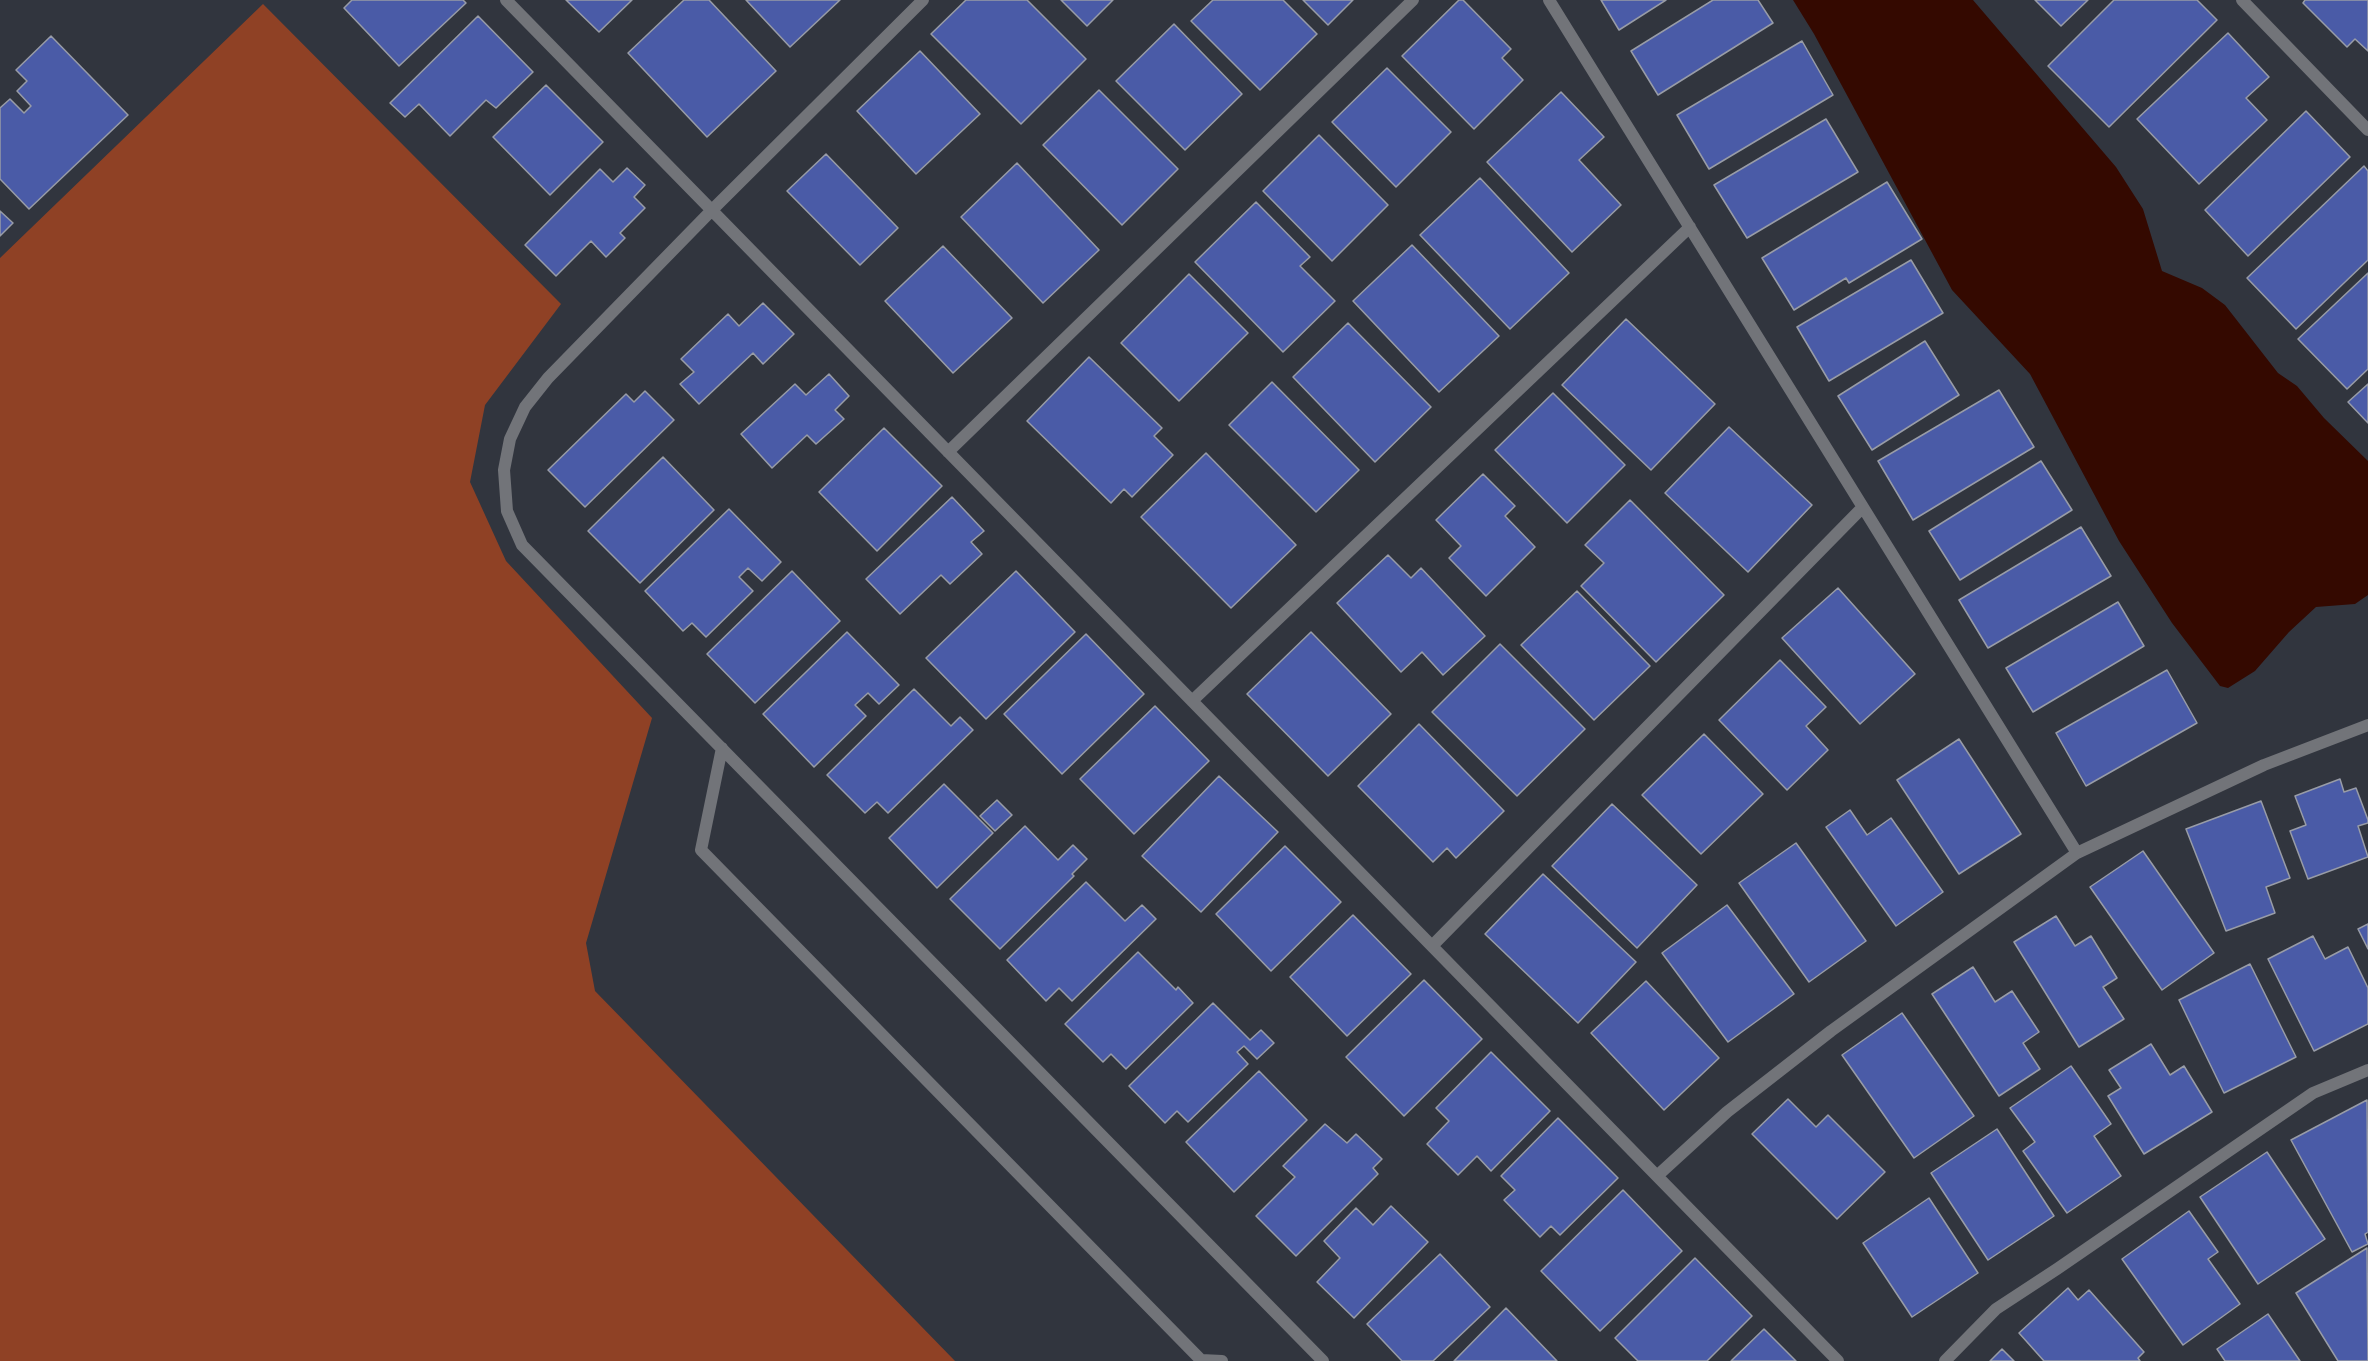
<!DOCTYPE html>
<style>
body{margin:0}
canvas{display:block;background:#31353e}
</style>
<canvas width="2368" height="1361"></canvas>
<script>
const ctx = document.querySelector('canvas').getContext('2d');
ctx.lineJoin = 'round';
function fill(path, color) { ctx.fillStyle = color; ctx.fill(path, 'evenodd'); }
function trace(path, color, width, dash) { ctx.strokeStyle = color; ctx.lineWidth = width; ctx.lineCap = dash ? 'butt' : 'round'; ctx.setLineDash(dash || []); ctx.stroke(path); }
fill(new Path2D(`
 M263 4 561 304 485 405 470 482 506 561 652 718 586 943 595 991 955 1361H0V258Z`), '#8f4125');
fill(new Path2D(`
 M1793 0H1973L2116 167 2143 209 2162 271 2202 288 2225 305 2278 373 2297 386 2324 418 2368 461V595L2355 604 2316 607 2289 632 2255 671 2228 688 2220 686 2172 623 2119 541 2030 374 1952 290 1814 34Z`), '#340900');
const building = new Path2D(`
 M352 0H463L466 3 399 66 344 8Z
 M566 0H632L599 32Z
 M684 0H709L776 71 707 137 628 53Z
 M746 0H840L790 47Z
 M966 0H1027L1086 59 1021 124 931 34Z
 M1061 0H1113L1087 26Z
 M1213 0H1283L1317 34 1260 90 1191 21Z
 M1303 0H1353L1328 25Z
 M1459 0H1463L1511 49 1502 58 1523 80 1474 129 1402 56Z
 M1601 0H1666L1619 30Z
 M1713 0H1758L1773 23 1658 95 1631 51Z
 M2035 0H2088L2061 26Z
 M2114 0H2197L2217 20 2109 127 2048 66Z
 M2305 0H2368V51L2355 39 2347 47 2303 3Z
 M478 16 533 72 496 108 486 100 450 136 419 104 405 117 390 103Z
 M1174 24 1242 94 1185 150 1116 81Z
 M2228 33 2269 77 2246 98 2267 120 2199 184 2137 119Z
 M51 36 128 115 29 209 0 179V108L10 99 24 113 31 106 17 91 27 81 16 70Z
 M1802 41 1833 95 1709 169 1677 115Z
 M920 51 980 114 916 174 857 111Z
 M1387 68 1451 132 1396 187 1332 122Z
 M546 85 603 142 550 195 493 137Z
 M1099 90 1178 169 1122 225 1043 145Z
 M1561 92 1604 137 1579 160 1621 205 1572 252 1487 162Z
 M2306 111 2350 157 2248 256 2205 210Z
 M1826 119 1858 172 1747 238 1714 185Z
 M1319 135 1388 205 1332 261 1263 191Z
 M826 154 898 228 860 265 787 191Z
 M1017 163 1099 250 1043 303 961 217Z
 M2364 166 2368 171V260L2296 329 2247 278Z
 M627 168 645 185 634 197 645 208 620 233 625 238 606 257 591 241 556 276 525 245 600 169 613 182Z
 M1480 178 1569 273 1510 329 1420 235Z
 M1887 182 1922 239 1849 283 1846 278 1794 310 1762 258Z
 M1256 202 1310 257 1300 266 1335 301 1283 352 1195 262Z
 M0 211 13 223 0 236Z
 M1412 245 1499 336 1439 392 1353 301Z
 M943 246 1012 318 953 373 885 301Z
 M1911 260 1943 313 1829 381 1797 327Z
 M2368 273V369L2347 389 2298 339Z
 M1189 274 1248 333 1179 401 1121 343Z
 M763 303 794 334 763 364 753 353 699 404 680 384 694 372 681 359 728 314 739 326Z
 M1626 319 1715 404 1651 470 1562 385Z
 M1348 323 1431 407 1375 462 1293 377Z
 M1925 341 1959 395 1872 450 1838 396Z
 M1089 357 1162 428 1154 436 1173 455 1132 497 1124 489 1111 503 1027 421Z
 M829 374 849 396 835 410 844 419 816 444 807 435 772 468 741 434 795 384 806 395Z
 M1272 382 1359 470 1316 512 1229 425Z
 M2368 384V423L2348 402Z
 M1999 390 2034 447 1913 520 1878 461Z
 M645 391 674 420 585 507 548 470 626 394 634 402Z
 M1553 393 1625 465 1567 523 1495 450Z
 M1729 427 1812 505 1748 572 1665 493Z
 M884 428 942 486 877 551 819 492Z
 M1206 453 1296 545 1231 608 1141 517Z
 M663 457 714 510 640 583 588 531Z
 M2041 461 2072 510 1960 580 1929 531Z
 M1483 474 1515 506 1505 516 1535 547 1486 596 1449 558 1461 546 1436 520Z
 M952 497 984 531 971 542 982 554 950 584 941 575 900 614 866 579Z
 M1630 500 1724 595 1656 662 1581 586 1604 563 1585 545Z
 M729 509 781 562 762 581 748 568 739 577 753 591 706 637 692 623 683 631 645 591Z
 M2081 527 2111 576 1988 648 1959 600Z
 M1388 555 1411 578 1421 568 1485 636 1443 675 1422 652 1401 672 1337 603Z
 M792 571 840 621 755 703 707 654Z
 M1016 571 1075 632 986 719 926 658Z
 M1838 588 1915 674 1860 724 1782 638Z
 M1577 591 1650 666 1594 720 1521 645Z
 M2118 602 2144 646 2033 712 2006 668Z
 M847 632 899 685 879 704 868 693 855 705 866 716 814 767 763 714Z
 M1311 632 1391 714 1328 776 1247 694Z
 M1086 634 1144 694 1062 774 1004 714Z
 M1500 644 1585 729 1517 796 1432 712Z
 M1780 660 1826 707 1806 726 1828 750 1787 790 1719 720Z
 M2167 670 2197 723 2086 786 2056 733Z
 M914 689 951 726 960 717 973 730 888 813 877 802 865 813 827 775Z
 M1155 706 1209 761 1134 834 1080 779Z
 M1419 724 1504 811 1456 858 1447 848 1433 862 1358 786Z
 M1704 734 1763 794 1701 854 1642 795Z
 M1959 739 2021 834 1959 874 1897 780Z
 M1219 776 1278 832 1201 912 1142 856Z
 M2340 779 2344 792 2356 788 2368 820V823L2358 826 2368 857 2308 879 2290 831 2306 825 2295 796Z
 M944 784 993 833 937 888 889 838Z
 M997 800 1012 815 995 831 980 816Z
 M2261 801 2290 878 2266 887 2275 913 2226 931 2186 829Z
 M1612 804 1697 885 1637 948 1552 866Z
 M1850 810 1867 835 1891 818 1943 892 1896 926 1826 827Z
 M1025 826 1058 860 1073 845 1087 859 1072 874 1074 876 1000 949 950 899Z
 M1796 843 1866 941 1809 982 1739 883Z
 M1285 846 1341 902 1271 971 1216 914Z
 M2143 851 2214 953 2162 990 2090 887Z
 M1543 874 1636 962 1578 1023 1485 934Z
 M1086 882 1125 921 1142 905 1156 919 1072 1001 1059 988 1046 1001 1007 960Z
 M1727 905 1794 994 1728 1042 1662 953Z
 M1353 915 1411 974 1347 1036 1290 977Z
 M2056 916 2075 946 2091 936 2117 978 2103 987 2124 1019 2079 1047 2014 942Z
 M2368 924V949L2358 929Z
 M2313 936 2325 959 2348 947 2368 988V1024L2314 1051 2268 959Z
 M1138 952 1176 990 1178 987 1193 1003 1126 1069 1111 1054 1103 1062 1065 1024Z
 M2250 964 2296 1057 2224 1093 2179 1000Z
 M1973 967 1995 1002 2012 991 2039 1032 2023 1043 2040 1069 1999 1096 1932 994Z
 M1424 980 1482 1039 1404 1116 1346 1057Z
 M1646 981 1719 1058 1664 1110 1591 1033Z
 M1213 1003 1250 1040 1261 1030 1274 1043 1257 1059 1244 1046 1237 1052 1248 1064 1188 1122 1177 1111 1165 1123 1129 1086Z
 M1902 1013 1974 1116 1914 1158 1842 1055Z
 M2151 1044 2170 1075 2184 1066 2212 1112 2144 1154 2108 1096 2121 1088 2109 1070Z
 M1491 1052 1550 1111 1491 1171 1477 1156 1458 1175 1427 1144 1449 1121 1436 1108Z
 M2071 1066 2111 1124 2094 1136 2121 1176 2067 1213 2023 1151 2035 1142 2010 1108Z
 M1259 1071 1307 1120 1234 1192 1186 1142Z
 M1788 1099 1816 1127 1828 1115 1885 1172 1837 1219 1752 1134Z
 M2367 1100 2368 1232 2365 1234 2368 1244 2352 1252 2291 1140Z
 M1558 1118 1618 1178 1560 1235 1551 1226 1540 1237 1504 1200 1515 1190 1501 1176Z
 M1325 1124 1347 1143 1356 1134 1382 1159 1373 1168 1378 1174 1296 1256 1256 1216 1295 1177 1283 1166Z
 M1997 1129 2054 1216 1988 1260 1931 1173Z
 M2267 1152 2325 1239 2258 1284 2200 1197Z
 M1623 1190 1682 1251 1600 1331 1541 1271Z
 M1929 1198 1978 1273 1912 1317 1863 1243Z
 M1391 1206 1428 1242 1354 1318 1317 1282 1340 1258 1324 1241 1356 1208 1373 1225Z
 M2189 1211 2218 1252 2208 1259 2240 1304 2183 1345 2122 1259Z
 M2367 1248 2368 1361H2338L2296 1293Z
 M1440 1254 1490 1307 1433 1361H1402L1367 1324Z
 M1695 1258 1752 1316 1707 1361H1638L1615 1338Z
 M2068 1288 2078 1300 2089 1290 2144 1352 2138 1358 2140 1361H2044L2019 1333Z
 M1506 1308 1557 1361H1454Z
 M2268 1314 2300 1361H2225L2217 1349Z
 M1764 1329 1796 1361H1731Z
 M2002 1349 2014 1361H1990Z`);
fill(building, '#4a5ba7');
trace(building, '#989ca7', 1.5);
trace(new Path2D(`
 M506 0 1838 1361
 M923 0 712 210 548 378 525 407 510 439 504 470 507 511 522 545 1323 1361
 M1549 0 2077 853
 M2242 0 2368 130
 M948 452 1413 0
 M1192 701 1690 227
 M722 748 701 850 1201 1360 1222 1361
 M1432 946 1863 507
 M1657 1176 1727 1112 1831 1031 2077 853 2264 765 2368 725
 M1945 1361 1996 1309 2057 1269 2313 1093 2368 1070`), '#727479', 12);
</script>
